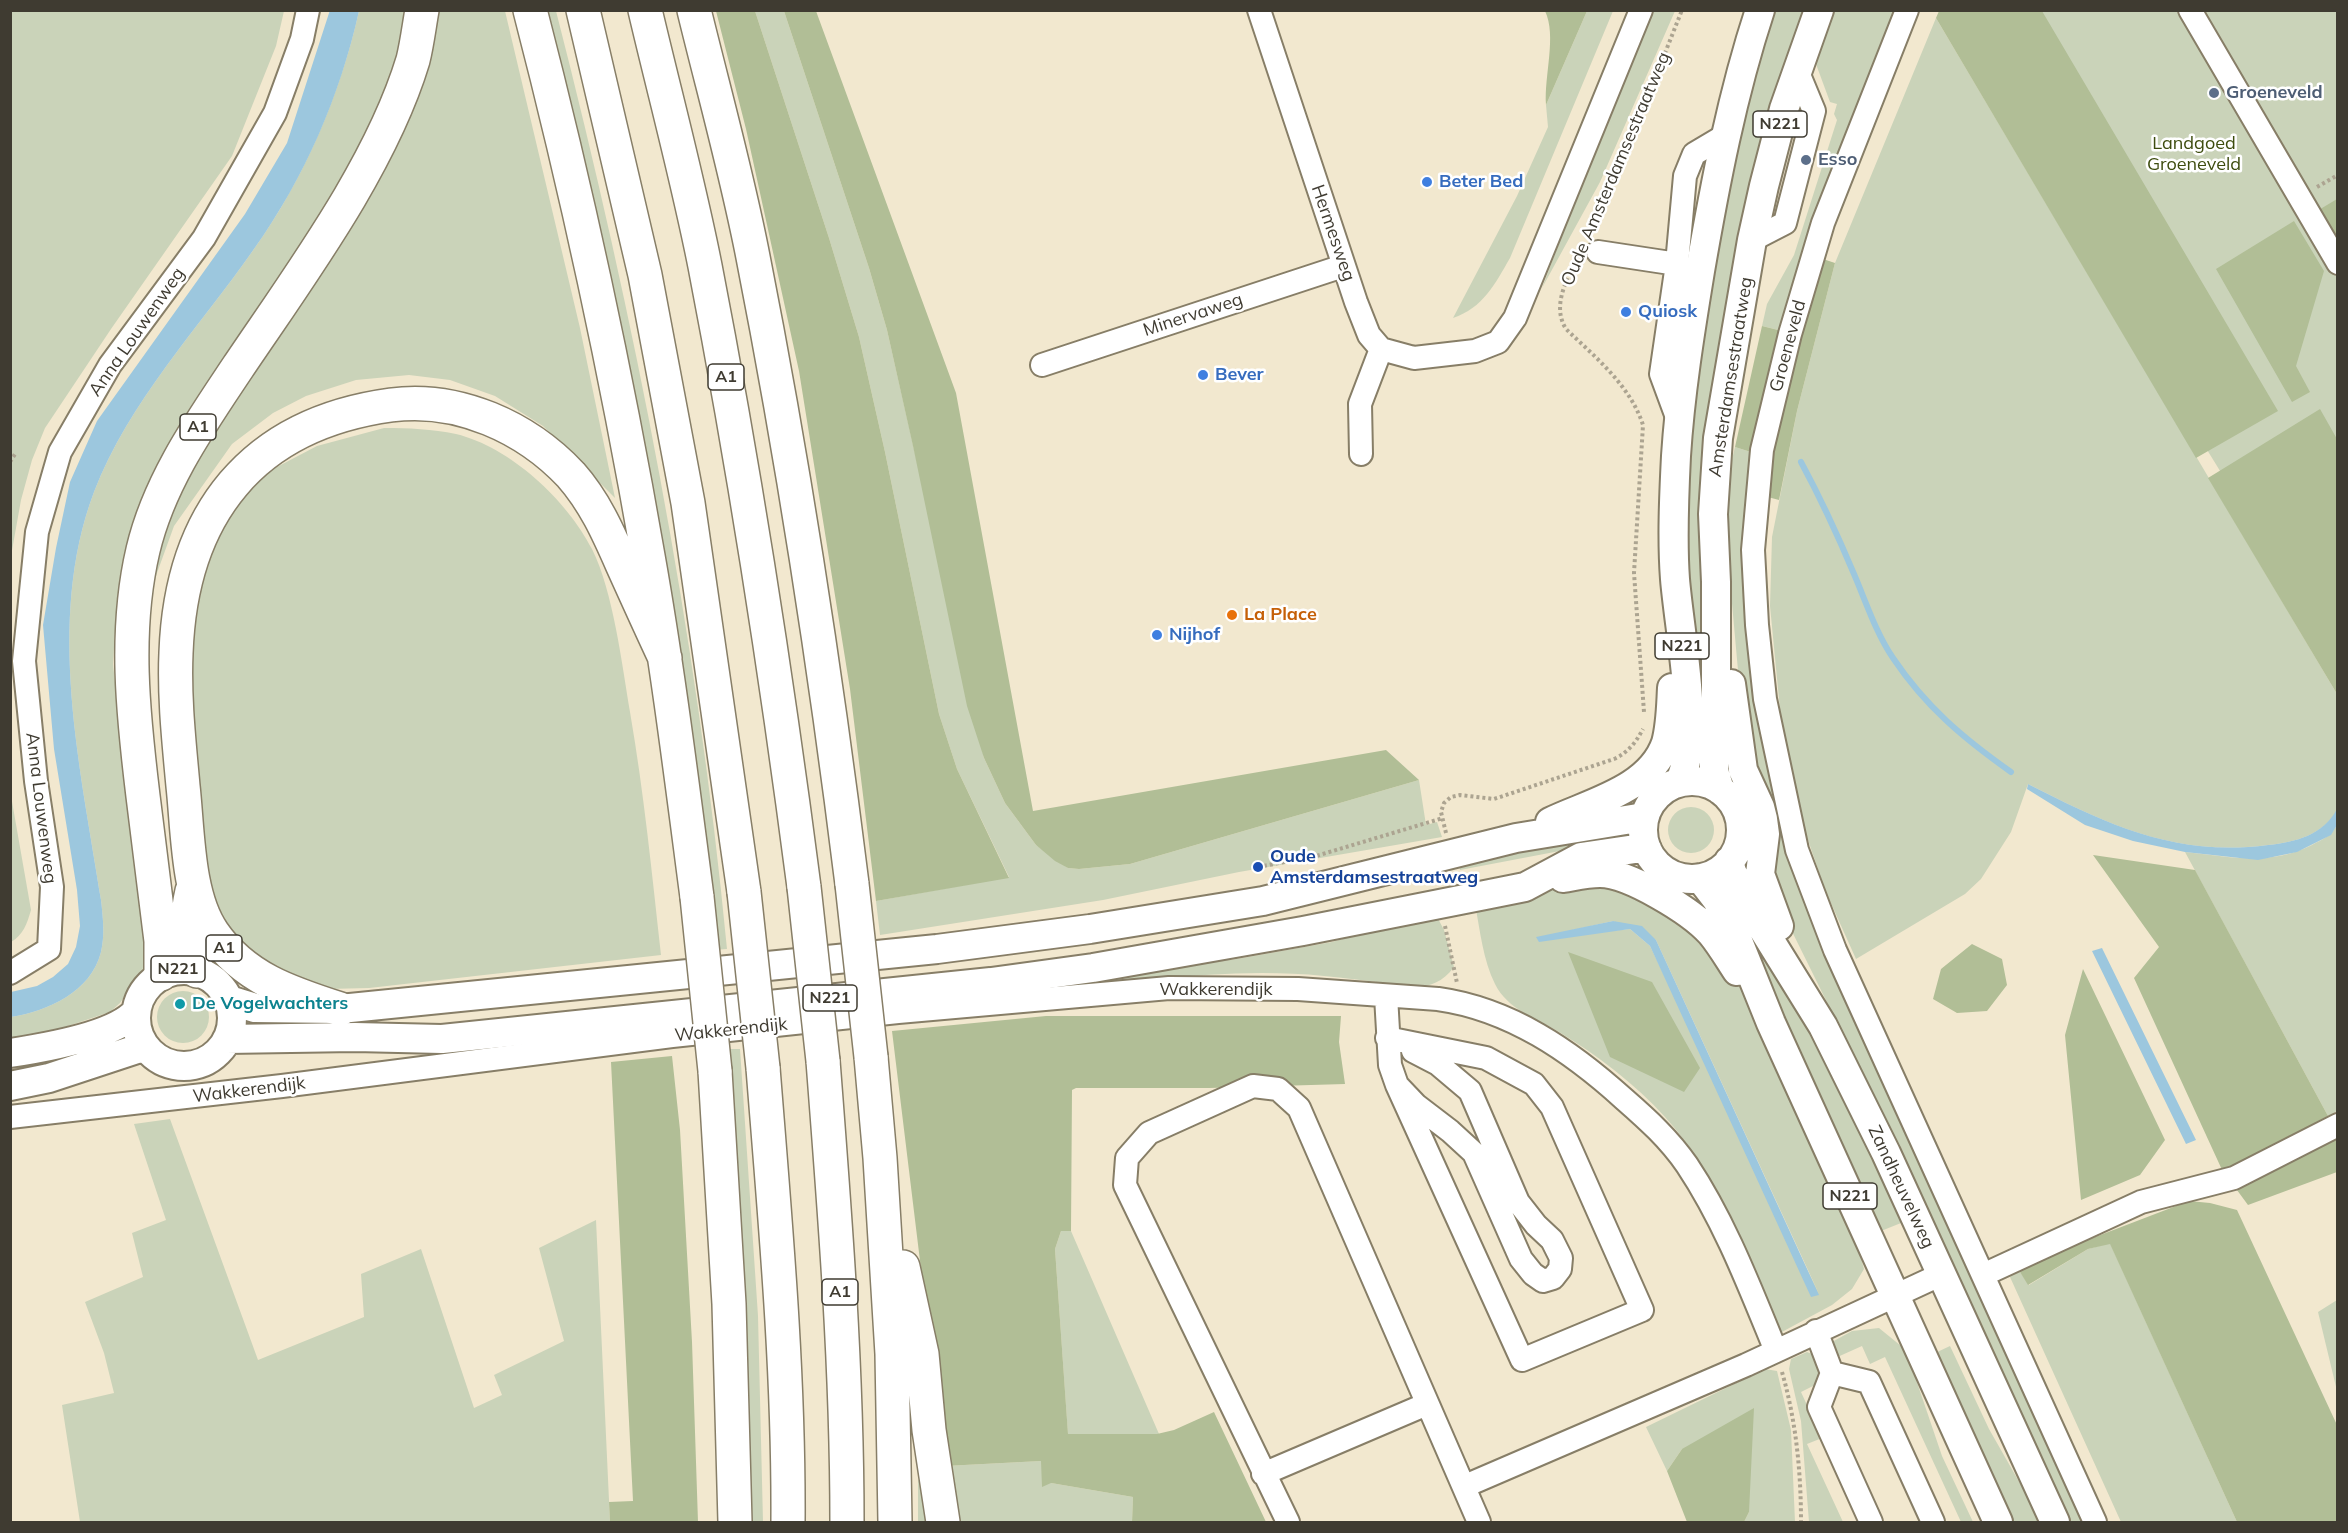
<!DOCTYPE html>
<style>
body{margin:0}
#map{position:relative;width:2348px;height:1533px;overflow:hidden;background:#f2e8cf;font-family:Mulish,sans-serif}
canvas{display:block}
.frame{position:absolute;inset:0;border:12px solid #3f3b31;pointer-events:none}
</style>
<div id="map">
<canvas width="2348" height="1533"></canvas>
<div class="frame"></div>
</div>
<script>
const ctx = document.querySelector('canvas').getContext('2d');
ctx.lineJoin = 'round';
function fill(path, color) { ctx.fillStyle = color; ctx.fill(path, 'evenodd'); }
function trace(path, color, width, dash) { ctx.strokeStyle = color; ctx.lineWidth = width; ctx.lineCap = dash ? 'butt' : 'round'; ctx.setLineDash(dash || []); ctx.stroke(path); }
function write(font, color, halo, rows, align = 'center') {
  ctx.font = font + ' Mulish,sans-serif'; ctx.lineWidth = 5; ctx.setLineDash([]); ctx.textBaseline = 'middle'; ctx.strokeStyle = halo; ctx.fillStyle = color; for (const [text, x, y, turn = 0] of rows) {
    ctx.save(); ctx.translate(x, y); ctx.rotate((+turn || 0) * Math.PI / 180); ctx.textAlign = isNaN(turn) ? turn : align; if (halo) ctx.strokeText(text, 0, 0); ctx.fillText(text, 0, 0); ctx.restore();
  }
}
fill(new Path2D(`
 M11 10 284 11 276 46 232 156 111 329 45 428 32 460 21 500 11 556Z
 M1952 10 2337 11V661L1945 24Z
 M359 11H408L399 49 381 109 314 232 200 392 175 433 154 472 128 541 117 599 113 664 146 964 120 1003 110 1012 11 1045V1017C48 1011 91 992 101 952 105 935 103 918 101 900 81 769 45 622 94 492 129 401 199 328 254 249 304 179 340 95 359 11Z
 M434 11H505L580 328 615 498 543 426 495 396 450 380 409 375 356 380 306 396 273 413 232 444 174 526 157 573 145 617 166 514Z
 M543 11H556C635 319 697 632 727 949L713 950Z
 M755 11H784L869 268 887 330 984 758 1005 803 1036 845 1068 868 1079 869 1130 864 1419 780 1426 825 1437 822 1442 837 1239 872 1103 900 880 935 876 901 1009 877 957 769 939 714 885 452 859 337 829 238Z
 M1587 11H1613L1510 258C1495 284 1483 308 1453 318L1517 196 1548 127 1546 105Z
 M1648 11H1675L1600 182 1542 288Z
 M1774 11H1803L1767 123 1732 293 1710 688H1694L1686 578V497L1692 404 1738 132Z
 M1831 11H1894L1821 201 1782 331 1762 326 1767 304 1794 255 1837 120 1834 114 1837 104 1830 102 1813 56Z
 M1936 18 2337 694 2338 809C2323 835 2296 842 2268 845 2174 857 2109 825 2028 784L2011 832 1981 879 1965 894 1856 959 1825 890 1807 837 1790 773 1781 720 1770 606 1772 537 1797 411 1835 263Z
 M384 428C409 428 432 429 456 434 510 447 567 500 592 549 613 591 622 664 630 712 644 793 652 874 661 955L369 988 328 989 270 971 226 928 210 890 202 861 189 678 198 592 218 531 254 484 275 468 317 446Z
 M1735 447 1754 453 1746 496 1749 616 1787 836 2085 1522H2068L1898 1146 1771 889 1742 715 1729 570 1727 480Z
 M10 790 31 910C27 924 23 935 11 942Z
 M1668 830a23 23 0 1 1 46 0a23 23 0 1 1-46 0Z
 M2337 825V1111L2328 1116 2185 852C2230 857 2270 866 2312 845 2323 839 2331 836 2337 825Z
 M1605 830 1607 842 1460 870 1459 862Z
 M1595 882 1653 903 1718 953 1744 993 1861 1258 1864 1269 1852 1289 1832 1305 1780 1333C1753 1261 1717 1174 1665 1117 1635 1084 1597 1055 1559 1032 1535 1017 1508 1010 1495 984 1483 960 1480 930 1475 904ZM1613 921 1656 940 1819 1294 1650 946 1630 929 1537 938Z
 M1435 913 1444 930 1454 967C1435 993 1411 987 1384 983 1364 980 1344 978 1324 976 1233 967 1142 981 1051 990L1169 961 1231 960 1332 942Z
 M1768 950 1832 1071 1906 1221 1881 1231 1753 959Z
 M157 1017a26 26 0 1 1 52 0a26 26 0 1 1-52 0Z
 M726 1049H740L758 1316 763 1522H749Z
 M170 1119 258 1360 364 1317 361 1274 421 1249 474 1408 502 1395 494 1375 564 1341 539 1248 596 1220 610 1522H80L62 1405 114 1393 104 1353 85 1302 143 1277 132 1233 166 1220 134 1124Z
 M1061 1231H1071L1159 1434 1068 1435 1055 1249Z
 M2110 1243 2237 1522H2121L2010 1277 2017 1267 2029 1285 2088 1249Z
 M2337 1300V1391L2318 1312Z
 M1879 1328 1906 1350 1942 1456 1973 1522H1961L1885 1357 1870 1364 1862 1346 1833 1359 1832 1342 1852 1331Z
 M1950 1346 1989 1429 2042 1522H2010L1933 1354Z
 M1807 1352 1815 1355 1822 1371 1817 1384 1801 1392 1822 1438 1807 1444 1843 1522H1809L1801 1421 1789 1369 1791 1359Z
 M1765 1369 1777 1371 1791 1430 1795 1522H1744L1749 1512 1682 1449 1667 1471 1646 1427Z
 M1041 1461 1051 1483 1133 1497 1132 1522H954L945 1466Z
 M918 1478 929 1522H918Z`), '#cad3b9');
fill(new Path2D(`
 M716 11H755L829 238 859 337 885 452 939 714 957 769 1009 878 876 901 850 689 799 371 746 129Z
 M784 11H816L956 393 1033 811 1386 750 1419 780 1130 864 1079 869 1068 868 1055 861 1036 845 1005 803 984 758 967 706 913 446 887 330 869 268Z
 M1545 11H1587L1546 105C1544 75 1557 36 1545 11Z
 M1939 11H2042L2278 411 2196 458 1936 18Z
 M2337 199V247L2317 211Z
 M2294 221 2324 271 2296 366 2310 392 2292 402 2216 269Z
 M1820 258 1835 263 1797 411 1779 500 1764 496 1779 418Z
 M1762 326 1782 331 1754 453 1735 447Z
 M2320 409 2337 439V694L2208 478Z
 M2093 855 2195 870 2328 1116 2223 1172 2134 978 2159 947Z
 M1972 944 2002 959 2007 985 1987 1011 1957 1013 1933 999 1941 969Z
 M1568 952 1652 982 1700 1068 1684 1092 1610 1057Z
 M2083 969 2165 1140 2140 1175 2081 1200 2065 1035Z
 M1046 1016H1341L1339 1042 1345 1084 1209 1088H1076L1072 1090 1071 1231H1061L1055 1249 1068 1434H1157L1174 1430 1214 1412 1266 1522H1132L1133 1497 1051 1483 1042 1487 1041 1461 945 1466 892 1031Z
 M672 1056 680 1130 692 1342 698 1522H610L609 1502 633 1501 611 1062Z
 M2337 1137V1172L2248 1205 2234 1186Z
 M2189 1201 2210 1203 2237 1210 2337 1425V1522H2237L2110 1244 2088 1249 2028 1285 2017 1267Z
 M1754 1408 1749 1512 1744 1522H1687L1667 1471 1682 1449Z`), '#b1be96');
fill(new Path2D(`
 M330 10 359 11C340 96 305 177 254 249 199 328 129 401 94 492 45 622 81 769 101 900 103 918 105 935 101 952 91 992 48 1011 11 1017V992L37 986 53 977 68 964 76 947 80 926 77 890 54 749 43 625 56 548 70 482 97 421 245 214 287 143Z
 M2028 784C2109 825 2175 857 2268 845 2296 842 2323 835 2337 809V825L2331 835 2297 852 2258 860 2185 852 2133 841 2085 825 2027 789Z
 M1613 921 1642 926 1656 940 1819 1295 1811 1297 1650 946 1630 929 1539 942 1536 937Z
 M2102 948 2196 1140 2186 1144 2092 951Z`), '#9cc7de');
trace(new Path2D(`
 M1801 462C1821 499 1838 536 1854 574 1866 602 1876 633 1893 658 1926 707 1963 738 2011 772`), '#9cc7de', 6);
const minor = new Path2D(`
 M1259 10 1356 302 1369 335 1381 349 1360 404 1361 454
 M1907 10 1823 223 1790 334 1762 450 1753 550 1757 625 1765 699 1797 850 1835 950 2095 1522
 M2190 10 2338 263
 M1752 240 1785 223 1814 111 1797 70
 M1598 252 1677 264
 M1381 349 1414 358 1475 351 1498 342 1515 318 1641 10
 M1042 365 1343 266
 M1678 420 1661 374 1677 264 1685 176 1694 154 1726 135
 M10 973 49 949 52 887 36 781 24 661 37 532 60 452 110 365 204 238 275 113 302 39 308 10
 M1386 996 1390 1065 1397 1085 1416 1105 1450 1131 1474 1153 1521 1259 1533 1274 1543 1281 1553 1278 1560 1269 1561 1258 1552 1240 1536 1225 1518 1202 1470 1091 1438 1064 1413 1051
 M1387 1038 1486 1058 1534 1084 1552 1107 1642 1310 1522 1360 1397 1085
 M10 1117 282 1086 672 1036 898 1012 1169 988 1298 989 1438 999C1510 1009 1571 1051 1624 1099 1648 1120 1669 1139 1687 1165 1725 1222 1750 1288 1776 1351
 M1983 1275 2141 1202 2234 1178 2338 1125
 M1816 1331 1832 1373 1819 1407 1871 1522
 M1832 1373 1869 1382 1933 1522
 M1263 1474 1427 1404
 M1465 1486 1746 1365 1942 1274
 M1288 1522 1125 1185 1127 1158 1149 1133 1253 1086 1278 1089 1299 1108 1479 1522`);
const major = new Path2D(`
 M1731 684 1743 770 1760 807 1763 819 1765 834 1760 874 1779 926
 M1680 781C1701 737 1679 630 1675 579 1672 539 1674 496 1676 456 1680 394 1690 332 1700 271 1715 184 1732 95 1760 10
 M1643 830a49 49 0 1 1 98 0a49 49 0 1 1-98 0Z
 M1720 790 1714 771V754L1716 712V582L1713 514 1718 438 1752 240 1764 186 1784 109 1819 10
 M1550 822C1589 803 1650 790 1666 743 1671 725 1671 706 1672 688
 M1729 861 1732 872 1758 921 1823 1026 1886 1153 2055 1522
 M1563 878C1575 876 1587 873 1600 873 1629 873 1691 911 1711 933 1721 945 1729 959 1737 971
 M1700 878 1717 900 1736 936 1771 1023 1998 1522
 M136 1018a48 48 0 1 1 96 0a48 48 0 1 1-96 0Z
 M229 1000 255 1008 340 1009 937 949 1090 929 1263 901 1516 838 1644 817
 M227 1039 355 1037 442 1039 991 982 1093 968 1303 931 1485 895 1525 887 1581 857 1635 849H1647
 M10 1053C43 1048 114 1036 136 1012
 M10 1086 49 1078 137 1049 145 1048`);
const highway = new Path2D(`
 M530 10C577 191 616 372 648 556 668 669 682 783 697 897
 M583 10 645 275 688 503 744 892
 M645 10C665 95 688 180 705 266 745 472 777 679 804 887
 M694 10C714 92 737 174 753 257 794 465 826 674 852 884
 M192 891C185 921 186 941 197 971
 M161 974V941C155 893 149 844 143 796 133 714 124 631 143 550 159 482 200 424 238 367 300 275 381 166 413 60 417 44 419 27 422 10
 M340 1009C290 993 244 978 213 933 187 896 188 831 183 786 179 742 174 697 176 653 181 514 252 424 391 405 458 396 526 427 571 475 594 501 608 532 622 564 636 595 650 626 665 658
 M871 1057 880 1158 892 1354 895 1522
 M823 1061C835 1215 847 1368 847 1522
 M763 1068C775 1219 789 1371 788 1522
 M715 1071 729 1304 735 1522
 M903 1267 922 1354 929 1430 943 1522`);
trace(minor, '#877e67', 26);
trace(major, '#877e67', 32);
trace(highway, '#877e67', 36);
trace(new Path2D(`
 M2317 187 2338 175
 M1586 235 1639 119 1682 10
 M1577 256C1568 279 1551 305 1566 329 1595 357 1630 385 1643 425L1634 573 1644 712
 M10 462 15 454
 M1446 833 1441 812 1444 803 1451 797 1460 795 1494 799 1614 759C1629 752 1636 742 1643 729
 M1258 867 1316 856 1443 818
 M1445 926 1457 983
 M1782 1372C1796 1421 1801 1471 1801 1522`), '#aca491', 4, [3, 3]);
trace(minor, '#fff', 22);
trace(major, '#fff', 28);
trace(highway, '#fff', 33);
const highwayBridge = new Path2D(`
 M852 884 871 1057
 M804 887 823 1061
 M744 892 763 1068
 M697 897 715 1071`);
trace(highwayBridge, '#877e67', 36, []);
trace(highwayBridge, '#fff', 33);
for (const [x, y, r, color] of [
 [2214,93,6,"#5c6f8a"],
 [1806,160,6,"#5c6f8a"],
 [1427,182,6,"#3f7fe0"],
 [1626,312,6,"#3f7fe0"],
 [1203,375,6,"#3f7fe0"],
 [1232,615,6,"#e8710a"],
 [1157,635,6,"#3f7fe0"],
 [1258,867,6,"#1a4fb4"],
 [180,1004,6,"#0f9aa8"]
]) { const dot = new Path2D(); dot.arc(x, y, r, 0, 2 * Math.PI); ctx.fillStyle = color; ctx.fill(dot); trace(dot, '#fff', 2); }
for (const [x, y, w] of [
 [1780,124,54],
 [726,377,36],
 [198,427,36],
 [1682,646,54],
 [224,948,36],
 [178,969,54],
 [830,998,54],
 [1850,1196,54],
 [840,1292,36]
]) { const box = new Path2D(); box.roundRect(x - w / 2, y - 13, w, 26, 4.5); ctx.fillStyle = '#fff'; ctx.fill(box); trace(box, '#3f3b31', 1.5); }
write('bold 16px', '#3f3b31', null, [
 ["N221",1780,124],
 ["A1",726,377],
 ["A1",198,427],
 ["N221",1682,646],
 ["A1",224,948],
 ["N221",178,969],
 ["N221",830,998],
 ["N221",1850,1196],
 ["A1",840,1292]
]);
write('bold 18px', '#4e5e75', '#fff', [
 ["Groeneveld",2226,93],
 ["Esso",1818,160]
], 'left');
write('18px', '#3d4c0e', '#fff', [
 ["Landgoed",2194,144],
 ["Groeneveld",2194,165]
]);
write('18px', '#3f3b31', '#fff', [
 ["Oude Amsterdamsestraatweg",1616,169,-67],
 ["Hermesweg",1333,233,71],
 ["Minervaweg",1193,315,-18],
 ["Anna Louwenweg",137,332,-55],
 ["Groeneveld",1788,346,-75],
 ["Amsterdamsestraatweg",1731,377,-81],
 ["Anna Louwenweg",41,808,83],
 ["Wakkerendijk",1216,990],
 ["Wakkerendijk",731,1030,-6],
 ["Wakkerendijk",249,1090,-7],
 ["Zandheuvelweg",1901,1187,65]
]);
write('bold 18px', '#366cbe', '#fff', [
 ["Beter Bed",1439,182],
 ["Quiosk",1638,312],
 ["Bever",1215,375],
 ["Nijhof",1169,635]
], 'left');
write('bold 18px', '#c56008', '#fff', [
 ["La Place",1244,615]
], 'left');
write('bold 18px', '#164399', '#fff', [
 ["Oude",1270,857],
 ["Amsterdamsestraatweg",1270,878]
], 'left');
write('bold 18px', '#0d838f', '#fff', [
 ["De Vogelwachters",192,1004]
], 'left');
</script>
